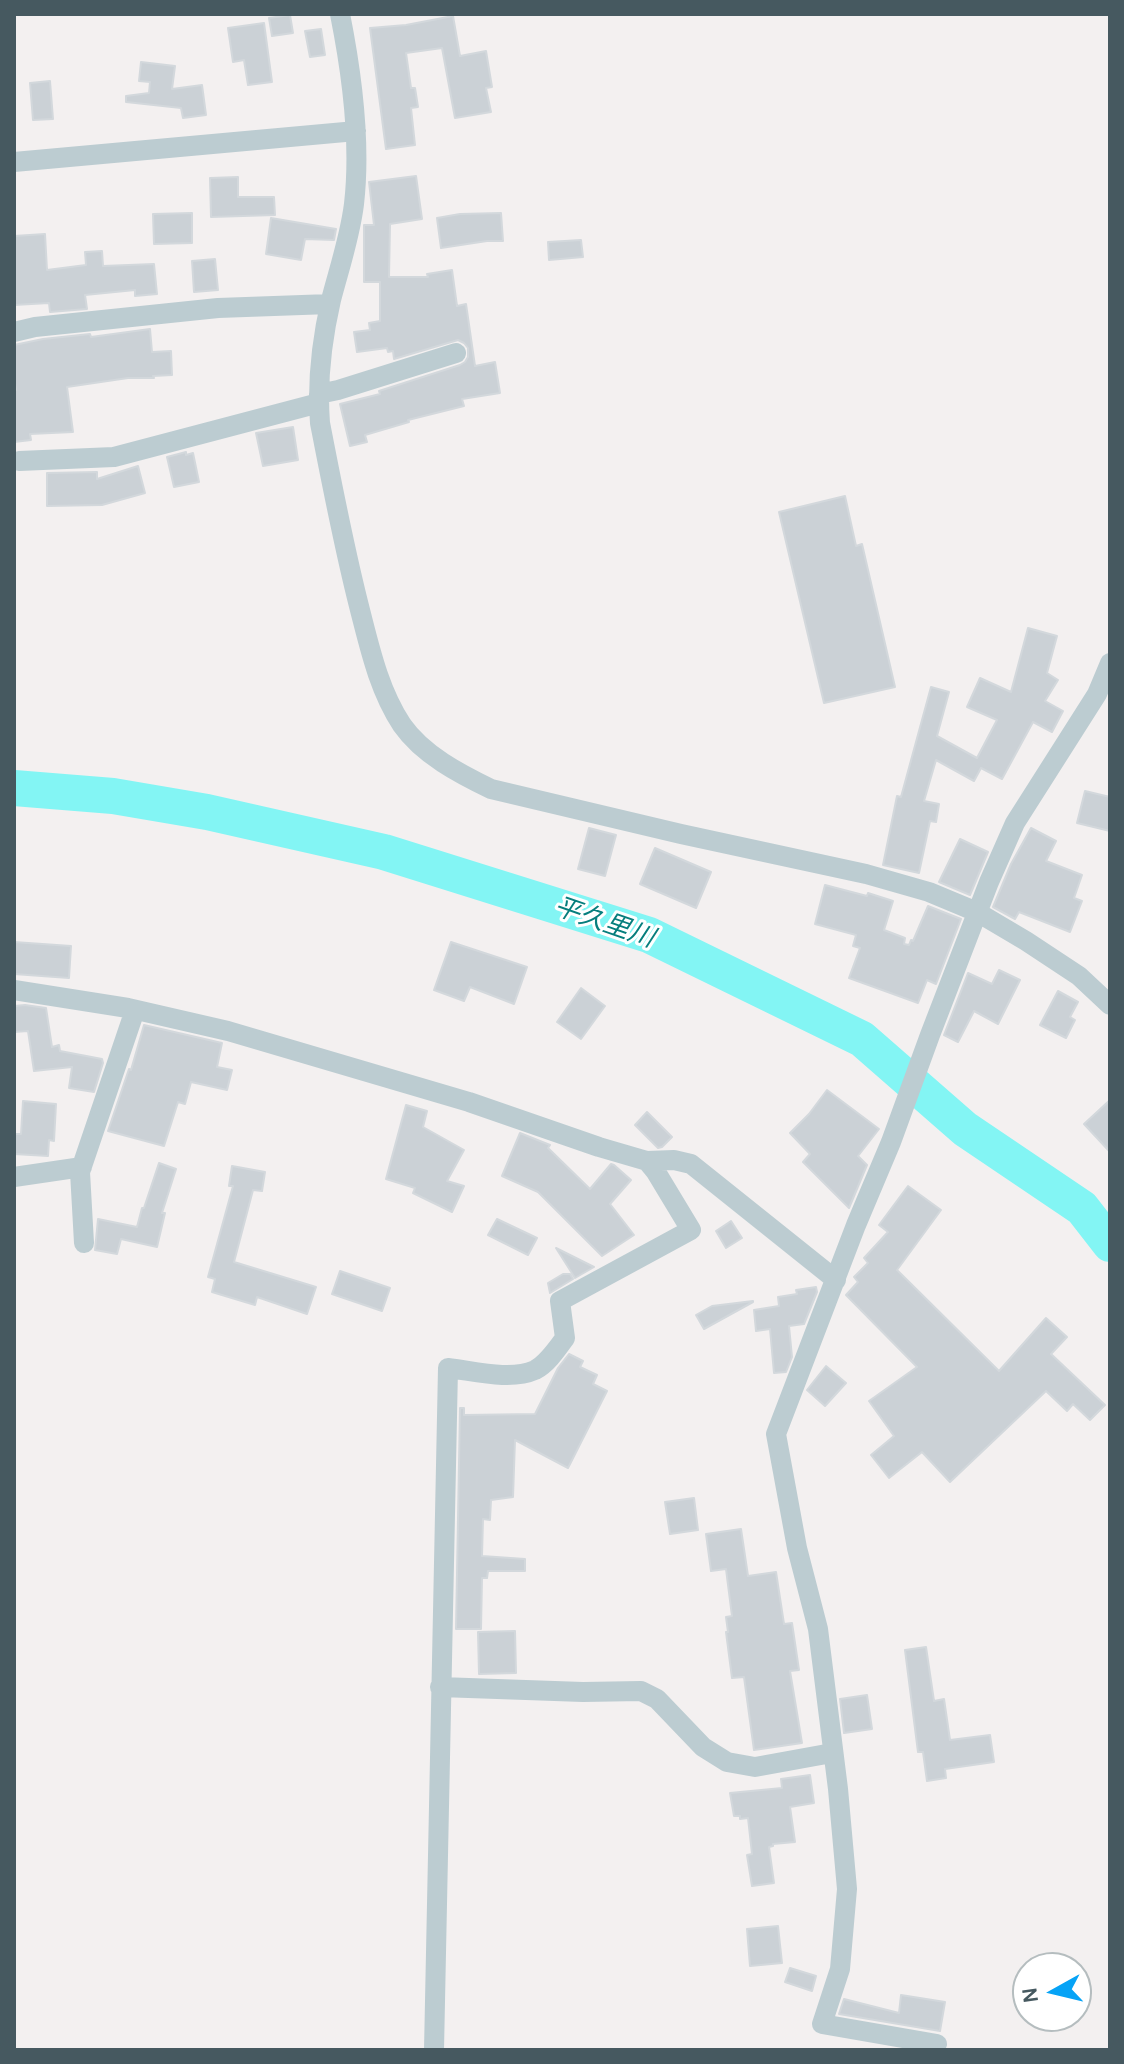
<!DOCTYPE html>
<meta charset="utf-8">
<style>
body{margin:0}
#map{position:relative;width:1124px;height:2064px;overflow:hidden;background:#f3f0f0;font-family:Karla,sans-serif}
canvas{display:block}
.frame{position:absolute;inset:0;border:16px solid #465960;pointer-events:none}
.north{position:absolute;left:1012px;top:1952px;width:80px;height:80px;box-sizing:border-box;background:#fff;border:2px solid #b5bdbf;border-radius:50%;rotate:262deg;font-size:22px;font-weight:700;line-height:32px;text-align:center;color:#465960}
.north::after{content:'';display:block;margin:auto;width:28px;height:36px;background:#06a3f6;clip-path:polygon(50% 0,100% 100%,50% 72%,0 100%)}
</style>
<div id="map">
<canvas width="1124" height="2064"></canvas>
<div class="frame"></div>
<div class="north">N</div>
</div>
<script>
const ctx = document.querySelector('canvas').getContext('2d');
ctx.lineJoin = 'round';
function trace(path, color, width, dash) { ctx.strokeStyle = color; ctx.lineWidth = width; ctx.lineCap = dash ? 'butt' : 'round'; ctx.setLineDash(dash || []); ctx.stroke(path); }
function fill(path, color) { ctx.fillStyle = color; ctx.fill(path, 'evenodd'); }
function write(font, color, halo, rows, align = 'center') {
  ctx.font = font + ' Karla,"Noto Sans JP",sans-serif'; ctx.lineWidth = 6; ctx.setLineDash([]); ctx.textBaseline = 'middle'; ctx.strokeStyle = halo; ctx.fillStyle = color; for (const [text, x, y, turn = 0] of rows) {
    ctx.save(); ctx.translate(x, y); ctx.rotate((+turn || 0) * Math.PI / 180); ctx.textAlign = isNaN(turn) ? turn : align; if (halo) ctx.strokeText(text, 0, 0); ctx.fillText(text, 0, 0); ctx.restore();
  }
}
trace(new Path2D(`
 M14 788 113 796 207 812 384 852 649 935 862 1039 965 1129 1082 1208 1110 1244`), '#83f5f4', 36);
const building = new Path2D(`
 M290 15 293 33 272 36 269 18Z
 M453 16 460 56 486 51 492 87 486 88 491 112 455 118 442 48 406 53 411 88H415L418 107 411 108 415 145 386 149 370 28 406 25Z
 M264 23 272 82 248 85 244 60 233 62 228 28Z
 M321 29 325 55 310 57 305 31Z
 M141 62 175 66 172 89 202 85 206 115 183 118 181 108 126 102V96L149 93 150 82 139 81Z
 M50 81 53 119 33 120 30 83Z
 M416 176 422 219 390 224 389 277H428L427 274 452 270 457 306 466 304 475 366 495 362 500 393 462 399 464 406 408 420 409 422 365 435 367 442 350 446 340 404 380 394 379 391 460 365 465 362 468 357V348L464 343 458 340 394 359 393 351 388 352 387 348 357 352 354 332 370 330 369 323 380 321V282H364V225H374L369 182Z
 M238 177V197H274L275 215 211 217 210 178Z
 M192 213V243L154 244 153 214Z
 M501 213 503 241H487L441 248 437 218 460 214Z
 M271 218 336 229 334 240 305 239 301 260 266 254Z
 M45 234 47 270 86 265 85 252 102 251 103 266 154 264 157 294 135 296V290L85 295 87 309 50 312 49 303 14 305V236Z
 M581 240 583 257 549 260 548 242Z
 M215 259 218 290 194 292 192 261Z
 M150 329 152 352 171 351 172 375 153 376 154 378H128L67 387 73 432 30 434 31 440 14 442V390H16L14 377V345L43 339 90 334 91 337Z
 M293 427 298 460 263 466 256 433Z
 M186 452V455L193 453 199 482 174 487 167 457Z
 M138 466 145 493 102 505 47 506V473L97 472V479Z
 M845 496 856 546 862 544 895 687 824 703 779 512Z
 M1028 628 1057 636 1047 673 1058 680 1045 701 1063 711 1052 732 1033 722 1002 779 981 768 974 781 936 760 924 801 939 804 936 822 930 821 919 873 883 865 897 796 901 797 931 687 949 692 937 736 977 758 997 720 967 707 980 678 1011 692Z
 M1085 791 1110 797V831L1077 823Z
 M589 828 616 835 605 876 578 869Z
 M1031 828 1056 841 1046 861 1082 875 1074 898 1082 901 1070 932 1019 912 1015 919 993 907 1011 864Z
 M960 839 988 852 970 895 939 882Z
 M655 848 711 872 696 908 640 884Z
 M825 885 867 896 868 893 893 901 884 930 905 938 904 944 909 945 911 940 913 941 928 906 961 919 936 984 927 980 918 1003 849 978 860 948 853 946 856 935 815 924Z
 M14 942 71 946 69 978 14 974Z
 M451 942 527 967 514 1004 470 987 464 1001 434 990Z
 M999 970 1020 980 998 1024 974 1011 958 1042 944 1035 968 973 992 984Z
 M581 988 605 1006 581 1039 557 1022Z
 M1058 991 1078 1002 1070 1017 1075 1020 1066 1038 1040 1025Z
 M25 1005 46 1008 52 1047 59 1045 60 1051 102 1059 103 1063 94 1092 69 1088 72 1067 34 1071 28 1031 14 1032V1006Z
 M144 1025 222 1043 217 1067 232 1070 227 1090 191 1082 185 1104 178 1102 164 1146 108 1131 129 1069 131 1070Z
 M827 1090 879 1129 858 1156 867 1165 849 1208 803 1162 810 1154 790 1133 809 1114Z
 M1110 1100V1152L1084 1124Z
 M23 1101 56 1104 54 1141 49 1140 48 1156 14 1154V1134H21Z
 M406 1105 427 1111 423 1127 464 1150 447 1181 464 1186 452 1212 413 1193 415 1188 386 1179Z
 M647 1112 672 1137 662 1147 658 1148 635 1125Z
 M520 1133 550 1145 548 1148 590 1189 611 1164 614 1165 631 1180 610 1204 634 1235 602 1256 538 1192 502 1176Z
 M159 1163 176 1169 162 1213H165L157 1247 121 1239 117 1254 95 1250 98 1219 137 1227 142 1208H144Z
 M232 1166 265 1172 262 1191 253 1190 234 1262 316 1287 307 1314 257 1297 255 1305 212 1292 215 1279 208 1277 233 1186H229Z
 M908 1186 941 1210 897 1270 999 1371 1046 1318 1067 1337 1051 1354 1105 1405 1090 1420 1073 1404 1067 1411 1046 1391 950 1482 922 1452 889 1478 871 1455 894 1436 869 1401 917 1367 846 1295 858 1282 854 1277 868 1263 864 1258 888 1232 879 1225Z
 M497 1219 537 1238 528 1255 488 1235Z
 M731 1221 742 1238 726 1248 716 1231Z
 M556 1248 594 1267 575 1278Z
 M340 1271 390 1288 382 1311 332 1294Z
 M563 1274H570L573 1279 550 1293 548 1283Z
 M816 1287 817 1292 804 1324 789 1326 792 1357 786 1372 774 1373 770 1329 756 1331 754 1310 779 1306 778 1297 797 1294 796 1290Z
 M753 1301V1302L704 1329 696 1315 712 1306Z
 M569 1354 583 1361 580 1367 597 1375 593 1384 607 1391 568 1468 515 1440 513 1497 491 1500 490 1520 483 1519 482 1556 525 1559V1571H488L487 1578H482L481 1629H456L460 1408H464V1415L535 1414 558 1368Z
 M826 1366 846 1383 825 1406 807 1390Z
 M694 1498 698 1530 670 1534 665 1502Z
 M741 1529 748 1576 776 1572 784 1624 792 1623 799 1670 790 1671 802 1743 754 1750 744 1677 732 1678 726 1632H728L726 1617 732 1616 726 1569 711 1571 706 1534Z
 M515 1631 516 1673 479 1674 478 1632Z
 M926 1647 934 1701 944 1699 950 1740 990 1735 994 1762 945 1769 946 1778 927 1781 923 1752H918L905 1650Z
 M867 1695 872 1729 844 1733 840 1699Z
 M810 1775 814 1803 790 1807 795 1842 773 1844V1846L769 1847 774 1883 752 1886 747 1855 752 1854 748 1818 740 1819V1816H734L730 1793 782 1788 781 1779Z
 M778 1926 782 1963 750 1966 747 1929Z
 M790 1968 816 1976 812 1991 785 1982Z
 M901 1995 945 2002 940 2031 839 2014 844 1999 899 2013Z`);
fill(building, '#cbd1d6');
trace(building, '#d3d8dc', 2);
trace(new Path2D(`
 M340 14C352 74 361 143 354 204 350 237 339 269 331 300 322 339 317 383 320 423 332 485 344 548 360 610 370 649 379 690 402 725 423 755 460 774 491 789L681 834 866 874 929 892 977 912 1026 941 1079 976 1110 1005
 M14 162 356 131
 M14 332 35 327 218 308 330 304
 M319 394 338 390 456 353
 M19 461 114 457 319 403
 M14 990 128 1008 228 1031 469 1102 599 1147 647 1161 674 1160 691 1164 836 1280
 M14 1177 82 1167
 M84 1243 80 1172 135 1010
 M440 1687 583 1692 641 1691 657 1699 703 1747 727 1762 755 1767 832 1753
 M937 2044 822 2024 840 1969 847 1889 838 1789 818 1629 797 1548 776 1434 856 1225 891 1142 930 1035 989 882 1015 823 1097 694 1110 663
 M434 2050 448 1368C474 1371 511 1381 535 1370 547 1364 557 1349 565 1338L560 1301 691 1230 656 1172 647 1161`), '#bcccd1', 20);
write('italic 26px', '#067e7d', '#fff', [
 ["平久里川",604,923,19]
]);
</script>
